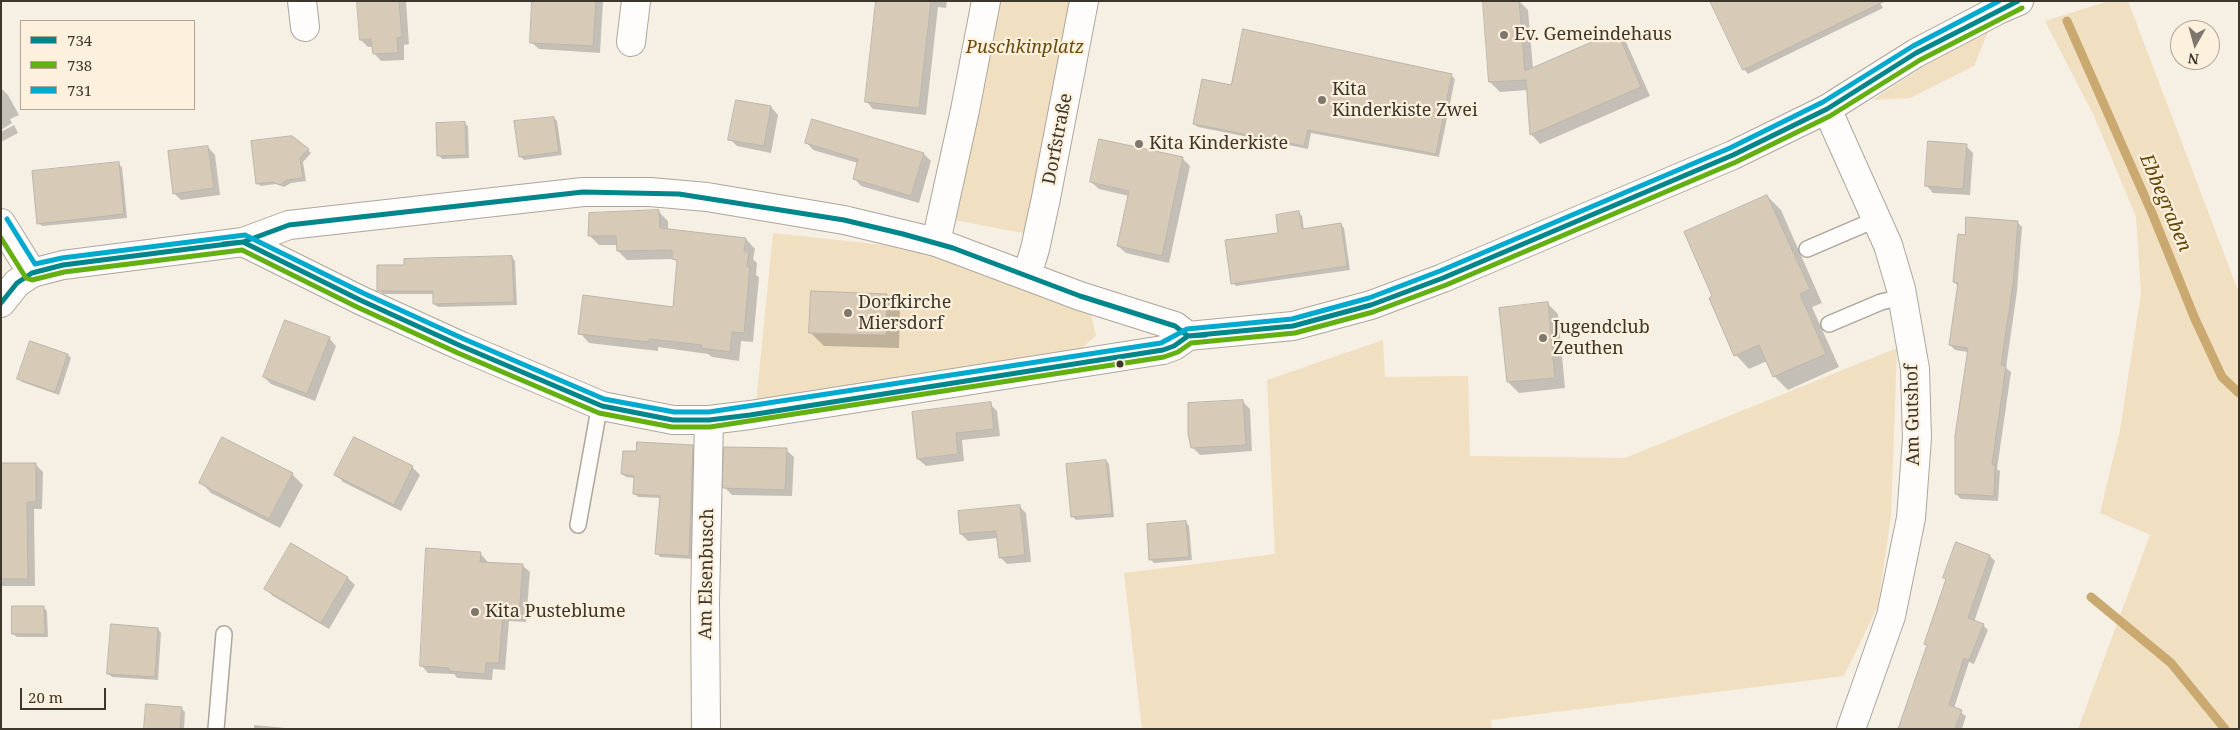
<!DOCTYPE html>
<meta charset="utf-8">
<style>
body{margin:0}
#map{position:relative;width:2240px;height:730px;overflow:hidden;background:#f6efe4;font-family:"Noto Serif",serif}
canvas{display:block}
.frame{position:absolute;inset:0;border:2px solid #3c362d;pointer-events:none}
.legend{position:absolute;left:20px;top:20px;width:175px;height:90px;box-sizing:border-box;background:#fdf0dd;border:1px solid #b0a697;margin:0;padding:6px 9px;list-style:none;font-size:15px;color:#3c362d}
.legend li{display:flex;align-items:center;gap:10px;height:25px}
.legend b{width:25px;border:1px solid #b0a697}
.north{position:absolute;left:2170px;top:20px;width:50px;height:50px;box-sizing:border-box;background:#fdf0dd;border:1px solid #b0a697;border-radius:50%;rotate:187deg;font-size:14px;font-weight:700;line-height:20px;text-align:center;color:#3c362d}
.north::after{content:'';display:block;margin:auto;width:18px;height:22px;background:#7d776d;clip-path:polygon(50% 0,100% 100%,50% 72%,0 100%)}
.scale{position:absolute;left:20px;top:688px;width:86px;height:22px;box-sizing:border-box;border:2px solid #3c362d;border-top:0;padding-left:6px;font-size:15px;line-height:18px;white-space:nowrap;color:#3c362d;-webkit-text-stroke:4px #fdf0dd;paint-order:stroke}
</style>
<div id="map">
<canvas width="2240" height="730"></canvas>
<div class="frame"></div>
<ul class="legend">
<li><b style="height:6px;background:#00868b"></b>734</li>
<li><b style="height:6px;background:#64af12"></b>738</li>
<li><b style="height:6px;background:#00a9ce"></b>731</li>
</ul>
<div class="north">N</div>
<div class="scale">20 m</div>
</div>
<script>
const ctx = document.querySelector('canvas').getContext('2d');
ctx.lineJoin = 'round';
function fill(path, color) { ctx.fillStyle = color; ctx.fill(path, 'evenodd'); }
function trace(path, color, width, dash) { ctx.strokeStyle = color; ctx.lineWidth = width; ctx.lineCap = dash ? 'butt' : 'round'; ctx.setLineDash(dash || []); ctx.stroke(path); }
function write(font, color, halo, rows, align = 'center') {
  ctx.font = font + ' "Noto Serif",serif'; ctx.lineWidth = 4.5; ctx.setLineDash([]); ctx.textBaseline = 'middle'; ctx.strokeStyle = halo; ctx.fillStyle = color; for (const [text, x, y, turn = 0] of rows) {
    ctx.save(); ctx.translate(x, y); ctx.rotate((+turn || 0) * Math.PI / 180); ctx.textAlign = isNaN(turn) ? turn : align; if (halo) ctx.strokeText(text, 0, 0); ctx.fillText(text, 0, 0); ctx.restore();
  }
}
fill(new Path2D(`
 M996 1H1073L1028 234 954 220Z
 M2109 1H2128L2239 293V729H2078L2150 535 2100 513 2120 430 2141 293 2136 217 2094 116 2045 21Z
 M1988 32 1974 66 1910 98 1872 100 1949 50Z
 M773 233 911 248 1070 298 1091 314 1096 336 1077 352 756 404Z
 M1383 340 1385 377 1468 376 1470 456 1625 458 1897 348 1891 516 1878 606 1844 676 1491 720 1492 729H1142L1124 573 1275 554 1267 380Z`), '#f1dfc1');
fill(new Path2D(`
 M358 1H406L409 44 404 45V60L381 61 374 53 373 47H368L361 40Z
 M534 1H603L600 53 539 49 531 42Z
 M879 1H947L946 8 938 7 926 115 873 109 866 101Z
 M1511 1H1519L1528 10 1533 69 1616 33 1626 42 1650 96 1540 144 1531 134 1528 90 1500 92 1490 82Z
 M1879 1 1883 8 1748 74 1744 69Z
 M1244 30 1452 76 1455 79 1439 157 1311 133 1308 149 1198 127 1194 124 1232 86Z
 M1 88 8 95 19 115 10 119 12 123 1 130Z
 M771 107 778 115 771 153 737 146 730 139Z
 M554 118 557 121 562 155 524 160 520 156Z
 M464 123 468 126 469 158 442 159 439 155Z
 M14 125 18 133 1 142V132Z
 M1100 141 1183 159 1190 166 1169 263 1126 253 1118 246 1129 196 1099 189 1091 182Z
 M806 142 924 154 931 161 919 203 861 186 854 178 858 163 813 150Z
 M1966 146 1973 153 1970 195 1933 193 1926 185Z
 M208 147 215 155 220 195 181 200 174 193Z
 M308 150 311 153 303 162 306 181 291 183 284 187 276 184 261 186 257 183Z
 M118 164 122 167 127 218 42 226 39 223Z
 M1767 196 1781 210 1822 303 1812 307 1839 367 1788 390 1774 376 1767 361 1749 369 1736 355Z
 M659 212 668 221V230L746 239 755 249 753 259 757 263 756 275 759 277 753 342 741 341 739 361 712 357 708 354 658 347V351L589 343 580 333 674 308 678 263 674 259 627 260 618 251V245H599L590 236Z
 M1299 213 1302 216 1304 230 1340 224 1344 228 1350 270 1236 286 1233 283Z
 M2017 222 2022 227 2017 291 2006 368 2011 372 1997 469 2000 471 1998 501 1961 499 1956 494 1968 352 1955 350 1950 345 1958 286 1954 282 1966 236Z
 M512 257 515 261 517 305 438 307 434 304V294H383L380 291 405 266Z
 M886 295 900 308 899 348 824 346 811 333Z
 M1548 304 1558 314 1565 388 1519 393 1508 382Z
 M329 338 336 346 315 401 271 384 264 377Z
 M68 355 71 358 59 395 22 382 19 379Z
 M1243 402 1250 409 1252 451 1200 455 1192 447Z
 M990 404 997 411 1000 436 962 440 964 461 926 466 918 459Z
 M354 438 412 467 420 475 401 511 343 482 336 474Z
 M692 447 696 450 692 559 660 557 657 553 661 498 638 497 634 493 635 478 626 477 622 474Z
 M786 450 794 457 792 496 732 495 724 487Z
 M1106 461 1109 464 1114 517 1076 520 1073 517 1067 465Z
 M1 464H35L43 472 42 509H34L35 586H1Z
 M292 474 303 485 280 528 211 493 201 482Z
 M1019 506 1026 513 1031 562 1007 564 1000 557 998 538 968 541 961 534Z
 M1186 522 1189 526 1192 560 1154 563 1150 559Z
 M291 545 348 578 355 585 329 629 273 596 265 588Z
 M480 553 487 561V564L522 565 530 572 526 622 509 621 505 670 493 669 492 680 457 678 454 674 428 673 421 665Z
 M1990 556 1995 561 1974 622 1983 625 1988 630 1974 664 1969 662 1954 708 1966 716 1962 729H1904L1928 647 1925 643 1947 580 1944 577Z
 M44 608 47 611 48 637H17L13 634Z
 M158 629 161 633 158 680 112 677 108 673Z
 M181 708 185 712 184 729H145Z
 M254 725 296 729H254Z`), '#0003');
trace(new Path2D(`
 M2067 21 2152 213 2195 319 2222 377 2239 393
 M2091 597 2171 663 2225 729`), '#c9a96f', 9);
const building = new Path2D(`
 M357 1H399L402 37 397 38 398 53 373 54 371 39 360 40Z
 M532 1H596L593 46 530 43Z
 M876 1H931L919 108 865 102Z
 M1483 1H1519L1525 71 1617 31 1641 87 1530 135 1526 80 1489 82Z
 M1710 1H1885L1743 70Z
 M1243 29 1452 74 1436 154 1308 130 1304 146 1193 124 1202 79 1231 85Z
 M736 100 771 106 764 146 728 140Z
 M554 117 559 152 519 157 514 121Z
 M812 119 924 153 911 196 853 179 858 159 805 143Z
 M465 122 466 155 437 156 436 123Z
 M292 136 309 149 300 158 303 178 287 180 280 185 272 182 256 184 251 141Z
 M1099 139 1183 157 1162 256 1117 246 1129 191 1090 182Z
 M1928 141 1967 144 1963 189 1925 186Z
 M208 146 214 188 173 194 168 151Z
 M119 162 124 214 37 224 32 171Z
 M1767 195 1810 289 1800 294 1826 354 1773 377 1759 345 1734 356 1709 298 1712 296 1684 232Z
 M659 210 660 228 746 238 744 251 749 253 747 266 750 267 744 333 732 332 730 352 701 348 702 345 649 339V342L578 334 583 295 673 307 677 260 672 259V250L617 251 616 236H588L589 213Z
 M1299 211 1302 229 1341 223 1347 266 1231 284 1225 240 1278 233 1276 215Z
 M1966 217 2018 221 2013 285 2001 365 2006 366 1992 465H1995L1994 496 1955 494V436L1968 348 1949 345 1958 283 1953 282 1958 234 1965 235Z
 M512 256 514 302 433 304V291H377V265H404V259Z
 M811 291 887 294 886 335 809 333Z
 M1548 302 1555 378 1507 382 1499 308Z
 M285 320 330 337 307 394 263 377Z
 M30 341 68 354 55 392 17 379Z
 M1243 400 1246 445 1191 448 1188 433V403Z
 M991 402 994 429 956 433 958 454 917 459 912 412Z
 M222 437 293 473 269 519 199 483Z
 M354 437 413 466 394 505 334 475Z
 M637 442 693 445 689 556 655 554 660 496 633 494 634 476 621 474 623 451H636Z
 M724 447 787 448 785 490 723 488Z
 M1106 460 1112 514 1071 517 1066 464Z
 M1 463H36V502H27L28 579H1Z
 M1020 505 1025 555 999 558 996 531 960 534 958 511Z
 M1186 521 1189 557 1149 560 1147 524Z
 M1956 542 1990 555 1968 618 1984 624 1969 660 1964 658 1949 705 1962 710 1955 729H1898L1927 645 1924 644 1946 579 1943 578Z
 M291 543 348 577 321 623 264 589Z
 M426 548 481 552 480 562 523 564 519 616 503 615 499 663H486L485 674 449 671V668L420 666Z
 M12 606H44L45 634H12Z
 M111 624 158 628 155 677 107 674Z
 M146 704 182 707 180 729H144Z`);
fill(building, '#d7cbb8');
trace(building, '#bbb5ab', 1);
const service = new Path2D(`
 M1807 249 1877 219
 M1829 324 1881 302 1902 297
 M578 525 597 420 602 406
 M216 729 224 634`);
const minor = new Path2D(`
 M302 1 305 27
 M631 42 636 1
 M1827 109 1888 245 1901 289 1915 369 1917 438 1911 518 1891 616 1851 729
 M936 242 965 110 986 1
 M1027 275 1035 249 1046 198 1084 1
 M706 729 705 601 709 420`);
const tertiary = new Path2D(`
 M1 223 32 273`);
const secondary = new Path2D(`
 M243 242 360 300 461 346 602 406 673 420H709L750 415 1163 350 1174 346 1188 336 1293 326 1371 305 1443 278 1733 155 1827 109 1916 53 1998 10 2019 1
 M1 303 17 283 32 273 63 265 243 242 289 225 583 192H650L707 197 844 220 936 242 1080 296 1175 326 1188 336`);
trace(service, '#aca69d', 18);
trace(minor, '#aca69d', 30);
trace(tertiary, '#aca69d', 30);
trace(secondary, '#aca69d', 30);
trace(service, '#fefdfb', 15);
trace(minor, '#fefdfb', 28);
trace(tertiary, '#fefdfb', 28);
trace(secondary, '#fefdfb', 28);
trace(new Path2D(`
 M223 244 243 242 289 225 583 192 679 194 844 220 903 234 953 248 1080 296 1175 326 1188 336 1206 335
 M1 303 17 283 32 273 63 265 243 242 360 300 461 346 602 406 673 420H709L750 415 1163 350 1174 346 1188 336 1293 326 1371 305 1443 278 1733 155 1827 109 1916 53 2018 1`), '#00868b', 5);
trace(new Path2D(`
 M1 238 26 278 32 280 64 272 242 250 357 307 458 353 599 413 672 427H710L1164 357 1178 352 1191 343 1295 333 1373 312 1446 285 1736 162 1830 116 1920 60 2022 8`), '#64af12', 5);
trace(new Path2D(`
 M7 219 35 264 62 258 245 235 363 293 464 339 604 399 674 412H709L1161 343 1187 329 1292 319 1369 298 1440 271 1730 148 1823 102 1913 46 1999 1`), '#00a9ce', 5);
for (const [x, y, r, color] of [
 [1504,35,5,"#7d776d"],
 [1322,100,5,"#7d776d"],
 [1139,144,5,"#7d776d"],
 [848,313,5,"#7d776d"],
 [1543,338,5,"#7d776d"],
 [1120,364,4.5,"#3c362d"],
 [475,612,5,"#7d776d"]
]) { const dot = new Path2D(); dot.arc(x, y, r, 0, 2 * Math.PI); ctx.fillStyle = color; ctx.fill(dot); trace(dot, '#fdf0dd', 2); }
write('18px', '#3c362d', '#fdf0dd', [
 ["Ev. Gemeindehaus",1514,35],
 ["Kita",1332,90],
 ["Kinderkiste Zwei",1332,111],
 ["Kita Kinderkiste",1149,144],
 ["Dorfkirche",858,303],
 ["Miersdorf",858,324],
 ["Jugendclub",1553,328],
 ["Zeuthen",1553,349],
 ["Kita Pusteblume",485,612]
], 'left');
write('italic 18px', '#694b0f', '#fdf0dd', [
 ["Puschkinplatz",1025,48]
]);
write('18px', '#3c362d', '#fdf0dd', [
 ["Dorfstraße",1058,139,-79],
 ["Am Gutshof",1913,415,-91],
 ["Am Elsenbusch",707,574,-89]
]);
write('italic 19px', '#644607', '#fdf0dd', [
 ["Ebbegraben",2165,203,67]
]);
</script>
